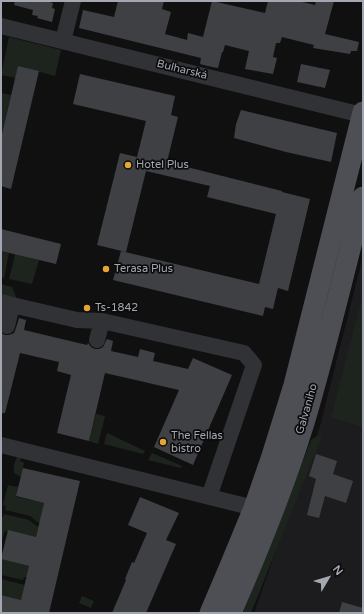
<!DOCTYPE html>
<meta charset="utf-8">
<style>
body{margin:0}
#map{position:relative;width:364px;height:614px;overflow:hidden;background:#101011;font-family:"Varela Round",sans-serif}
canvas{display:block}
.frame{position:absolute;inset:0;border:2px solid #a2a7b1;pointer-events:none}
.north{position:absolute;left:308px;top:558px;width:40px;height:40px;-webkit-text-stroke:3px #0b0b0c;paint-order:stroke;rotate:52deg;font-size:11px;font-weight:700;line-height:16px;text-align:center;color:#a2a7b1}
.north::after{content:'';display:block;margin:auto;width:14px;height:18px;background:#a2a7b1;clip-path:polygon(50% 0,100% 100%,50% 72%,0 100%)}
</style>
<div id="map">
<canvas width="364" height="614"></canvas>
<div class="frame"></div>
<div class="north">N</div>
</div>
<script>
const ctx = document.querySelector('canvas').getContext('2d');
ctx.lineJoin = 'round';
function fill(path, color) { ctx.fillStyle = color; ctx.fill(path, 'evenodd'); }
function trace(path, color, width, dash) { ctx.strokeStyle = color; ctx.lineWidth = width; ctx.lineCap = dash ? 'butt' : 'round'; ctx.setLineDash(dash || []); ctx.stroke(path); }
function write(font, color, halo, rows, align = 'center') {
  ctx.font = font + ' "Varela Round",sans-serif'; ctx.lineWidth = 3.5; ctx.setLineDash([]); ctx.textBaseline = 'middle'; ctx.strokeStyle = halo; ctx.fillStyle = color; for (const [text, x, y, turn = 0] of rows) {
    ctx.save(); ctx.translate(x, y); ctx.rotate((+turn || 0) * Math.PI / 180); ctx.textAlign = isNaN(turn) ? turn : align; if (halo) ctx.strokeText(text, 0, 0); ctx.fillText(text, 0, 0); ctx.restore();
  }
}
fill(new Path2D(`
 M363 256V613H254L320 426Z`), '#1c1c1e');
fill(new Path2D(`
 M9 37 61 50 55 76 18 66 16 78 1 75Z
 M1 93 11 95 1 138Z
 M1 251 9 253 4 278 1 277Z
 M15 254 39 260 32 284 9 279Z
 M1 284 12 287 17 299 1 296Z
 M363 294V427L331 418Z
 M96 414 105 416 98 444 89 441Z
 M107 433 145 451 143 454 104 444Z
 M322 436 251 613H243L311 440 315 437Z
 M22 453 20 461 24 463 21 477 14 473C13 467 15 459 19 454Z
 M152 453 182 466 181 468 148 460Z
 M8 485 18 487 16 497 44 503 40 523 37 522 30 516 5 510 6 506 3 505Z
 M4 514 29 520 38 527 36 537 5 531 2 539H1V517H3Z
 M1 559 29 566 27 577H24L23 580 1 575Z
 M1 579 25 585 21 600 1 595Z
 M82 596 94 601 91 608 79 603Z`), '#1d241d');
fill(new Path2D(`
 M15 1H46L53 3 52 8 55 9 52 22 37 18 38 16 32 15 33 10 14 5Z
 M118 1H164L162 9 171 12 165 34 187 40 188 33 203 37 212 1 265 13 268 1H298L315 5 316 1H334L325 34 359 42 357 51H351L350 54 313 48 314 45 282 37 280 43H276L273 57 277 58 273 74 245 69 249 51 225 45 223 52H222L218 68 212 67 200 64 201 58 79 28 83 10 114 17Z
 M301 64 330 70 325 88 297 82Z
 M18 66 39 71 11 189 1 186V138Z
 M80 74 175 96 171 115 178 117 167 162 282 191V192L310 199 288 291 278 288 273 309 265 307 263 316 113 280 121 251 259 284 276 214 207 197 210 186 146 171 126 252 97 245 120 153 137 157 146 121 73 104Z
 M241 110 337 133 331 162 286 152 234 138 236 124Z
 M1 229 61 244 56 264 1 251Z
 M19 318 26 320 24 330 87 345 88 343 91 347 95 349H99L103 347 107 339 113 341 111 351 138 357 140 349 155 353 153 361 188 369 193 358 232 375 193 465 154 447 179 390 105 373 89 441 57 433 71 375 57 371 59 362 20 353 5 413H1V333L5 335H9L14 333 16 328Z
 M316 454 337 461 333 474 353 481 346 503 325 496 319 518 307 515 316 479 309 476Z
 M23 468 80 481 49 613H1V595L21 600 29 566 1 559 8 530 36 537 44 503 16 496Z
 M140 497 179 513 166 540 176 544 146 613H112L126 580 125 579 132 562 134 563 147 533 128 525Z
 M342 602 363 608V613H339Z`), '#3f4044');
trace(new Path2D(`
 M1 26 362 115
 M63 41 73 1
 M1 302 12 305 7 326
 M12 305 77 320 102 321 244 353 254 365 209 497
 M97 340 102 321
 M1 445 254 508`), '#313236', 16);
trace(new Path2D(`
 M210 613 230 566 254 508 271 459 294 385 363 112
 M231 613C258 551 284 488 304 423 326 349 344 273 363 197`), '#4d4f55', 21);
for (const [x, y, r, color] of [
 [128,165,4,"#e5a434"],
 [106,269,4,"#e5a434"],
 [87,308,4,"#e5a434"],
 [163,442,4,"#e5a434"]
]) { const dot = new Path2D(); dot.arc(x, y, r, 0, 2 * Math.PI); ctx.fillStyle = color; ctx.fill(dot); trace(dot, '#0b0b0c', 1.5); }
write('11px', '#a2a7b1', '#0b0b0c', [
 ["Bulharská",182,70,14],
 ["Galvaniho",307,409,-74]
]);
write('11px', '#a2a7b1', '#0b0b0c', [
 ["Hotel Plus",136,165],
 ["Terasa Plus",114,269],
 ["Ts-1842",95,308],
 ["The Fellas",171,436],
 ["bistro",171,449]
], 'left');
</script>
